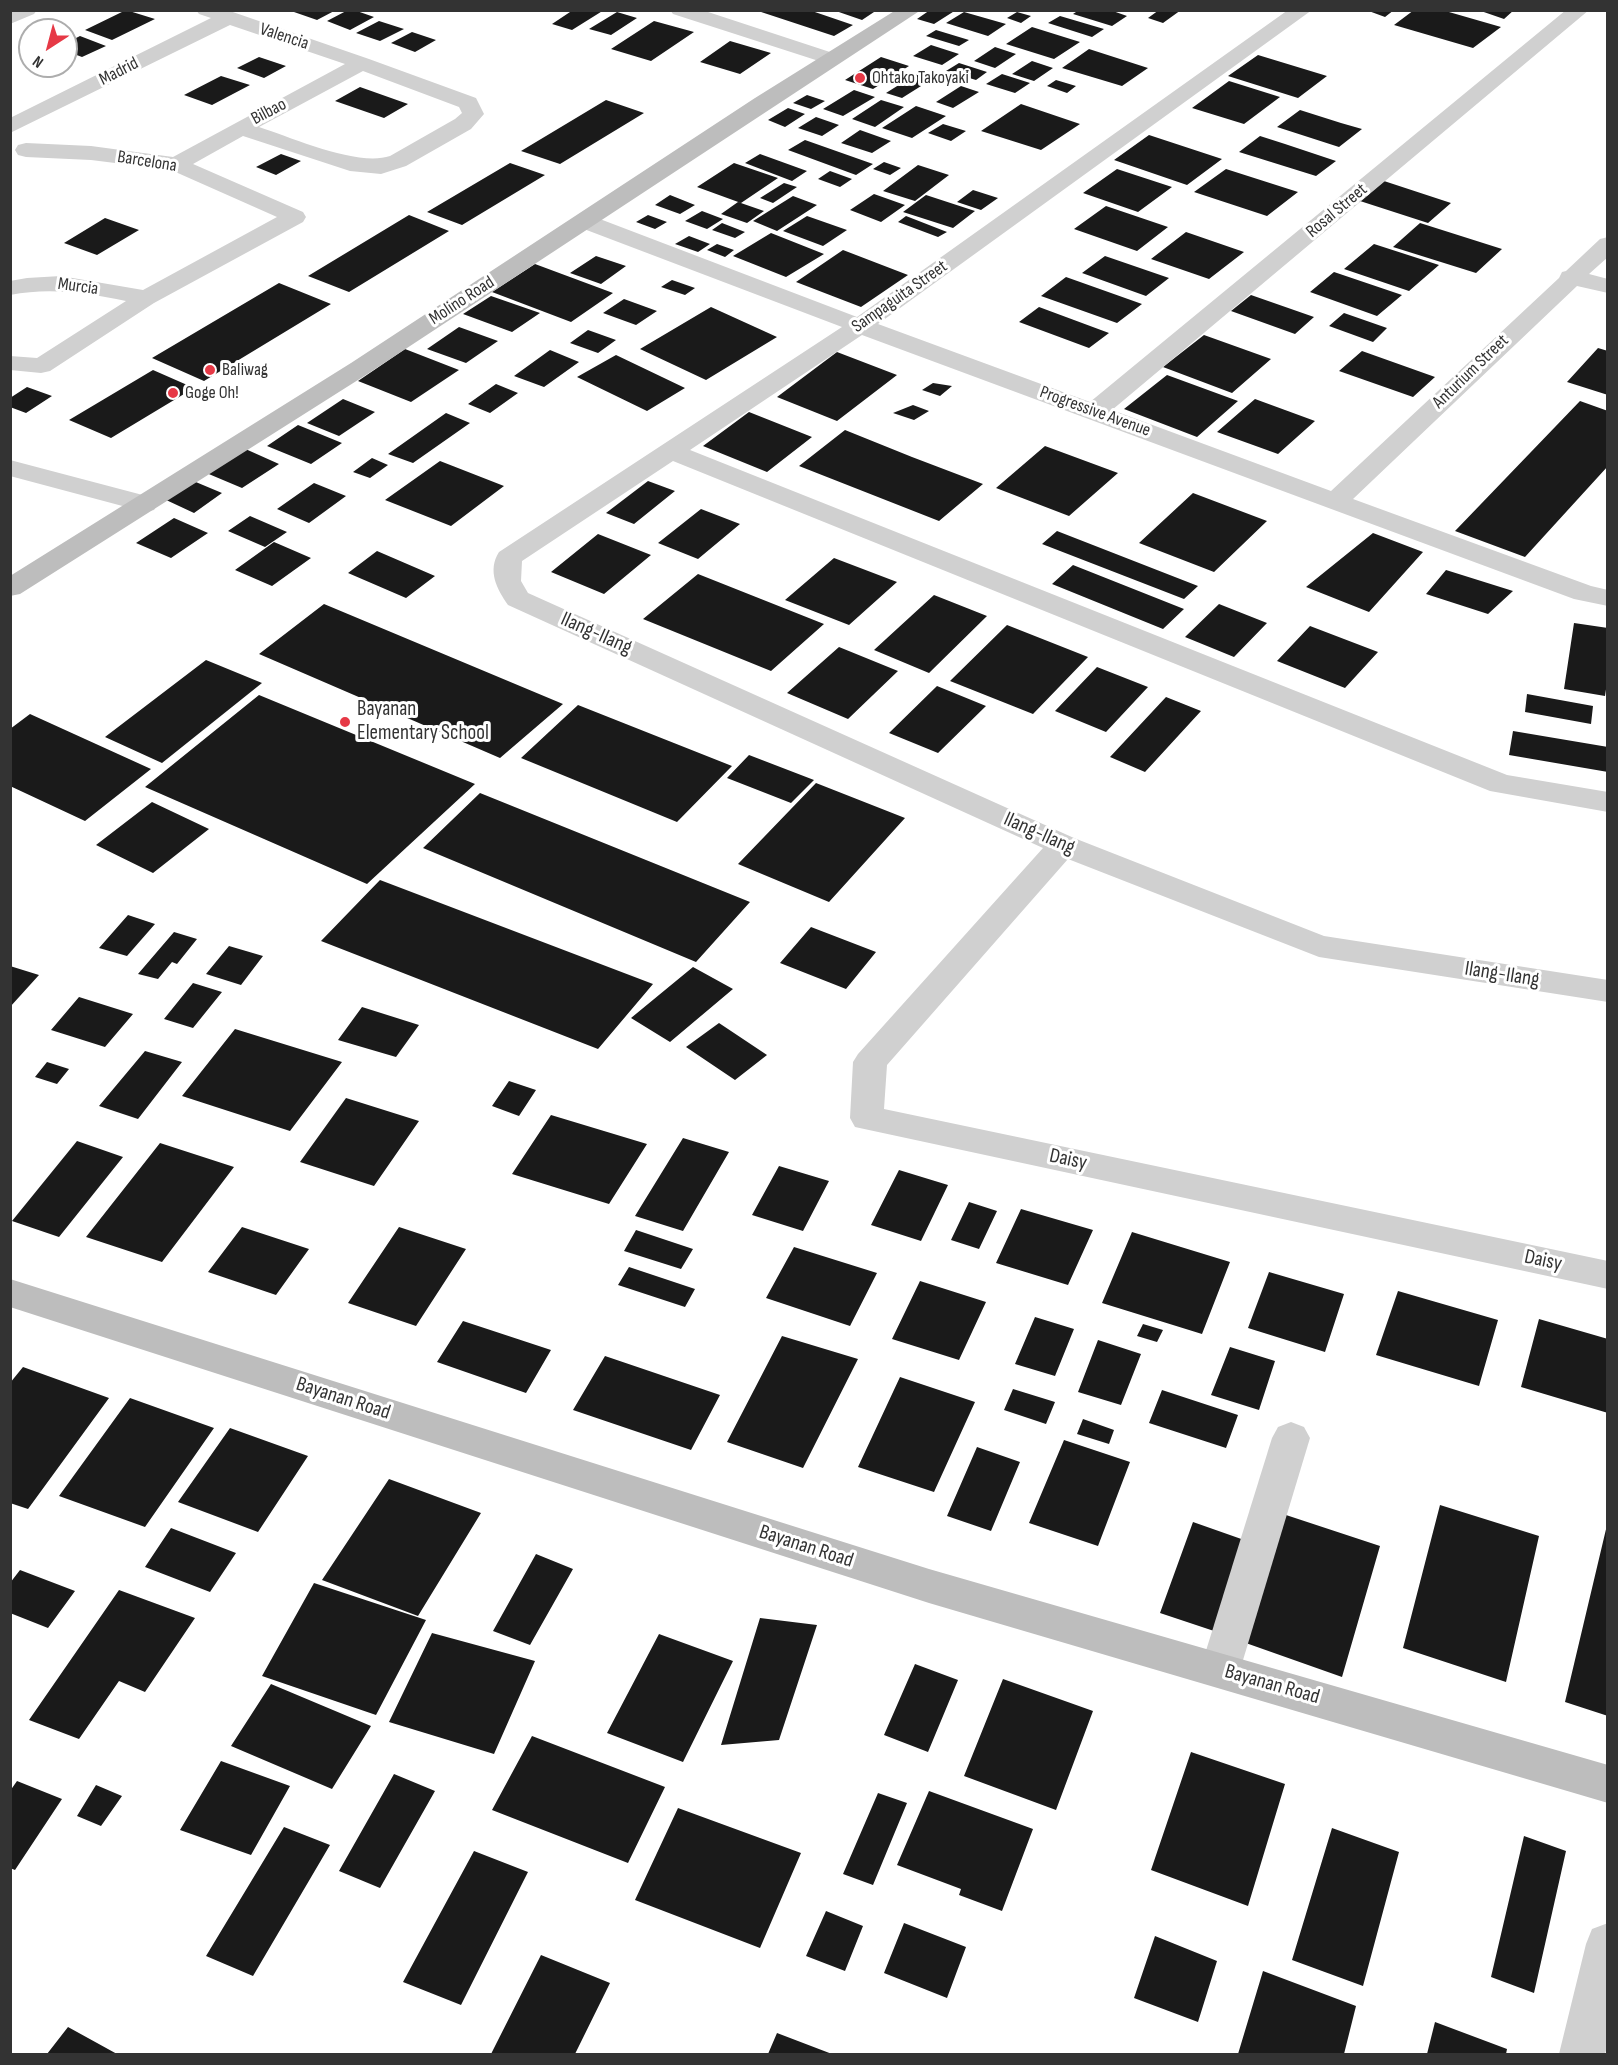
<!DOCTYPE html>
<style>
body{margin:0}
#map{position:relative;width:1618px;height:2065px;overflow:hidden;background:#fff;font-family:"Sofia Sans Condensed",sans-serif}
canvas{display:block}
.frame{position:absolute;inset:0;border:12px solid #333;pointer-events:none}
.north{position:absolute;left:18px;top:18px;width:60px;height:60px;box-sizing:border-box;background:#fff;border:2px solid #adadad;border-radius:50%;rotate:216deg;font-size:16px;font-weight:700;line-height:24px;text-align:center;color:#333}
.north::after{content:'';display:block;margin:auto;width:21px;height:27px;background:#e63946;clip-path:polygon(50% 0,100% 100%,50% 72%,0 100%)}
</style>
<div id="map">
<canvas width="1618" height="2065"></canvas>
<div class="frame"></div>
<div class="north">N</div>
</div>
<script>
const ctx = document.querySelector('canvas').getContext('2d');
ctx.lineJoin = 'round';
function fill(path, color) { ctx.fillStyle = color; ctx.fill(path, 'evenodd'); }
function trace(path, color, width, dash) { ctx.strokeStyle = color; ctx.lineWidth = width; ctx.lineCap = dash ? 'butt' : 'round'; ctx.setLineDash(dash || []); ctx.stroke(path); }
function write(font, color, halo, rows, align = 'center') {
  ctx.font = font + ' "Sofia Sans Condensed",sans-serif'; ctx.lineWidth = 6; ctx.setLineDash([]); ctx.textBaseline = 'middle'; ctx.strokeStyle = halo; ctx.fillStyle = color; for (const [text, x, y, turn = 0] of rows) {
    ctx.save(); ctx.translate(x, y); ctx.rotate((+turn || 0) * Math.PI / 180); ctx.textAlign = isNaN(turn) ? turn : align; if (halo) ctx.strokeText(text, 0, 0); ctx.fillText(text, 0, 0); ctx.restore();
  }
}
fill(new Path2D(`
 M126 10 155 19 112 40 85 30Z
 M297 10H336L317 20 294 12Z
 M348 10H354L374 17 350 30 327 21Z
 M573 10H604L572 30 552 24Z
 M755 10H809L853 25 834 36Z
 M833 10H877L862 20Z
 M930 10H956L934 24 917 19Z
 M1079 10H1110L1127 16 1112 26 1073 14Z
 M1159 10H1181L1163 23 1148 18Z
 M1366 10H1394L1385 17Z
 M1414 10H1442L1501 27 1473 48 1394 25Z
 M1478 10H1514L1504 19Z
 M617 12 637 18 611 35 589 29Z
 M964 12 1006 24 988 36 946 23Z
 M1017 12 1031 16 1021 23 1007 18Z
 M1060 16 1104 29 1092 37 1048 23Z
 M379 21 404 29 380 41 356 33Z
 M654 21 694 32 651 61 611 49Z
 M1032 27 1080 42 1054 59 1006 44Z
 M936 30 969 40 959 46 926 36Z
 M412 32 436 40 415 52 391 43Z
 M80 36 106 46 82 57 66 51V43Z
 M730 41 771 53 740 74 700 62Z
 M931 45 959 54 942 65 913 56Z
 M995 47 1016 54 995 68 974 61Z
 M1089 49 1148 68 1122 86 1062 68Z
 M1258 55 1327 76 1298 98 1228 76Z
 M259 57 286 66 264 78 237 68Z
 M881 57 909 66 873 89 845 80Z
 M30 61V66H66L50 74 24 64Z
 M1032 61 1053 68 1034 81 1012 74Z
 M959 63 987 72 976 80 946 71Z
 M921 71 937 76 902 98 886 93Z
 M1002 74 1030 83 1015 93 986 84Z
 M221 76 250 85 212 105 184 95Z
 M1056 80 1076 86 1067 93 1047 86Z
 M1229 81 1280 97 1244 124 1192 108Z
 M961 86 979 92 953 108 936 102Z
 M360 87 408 104 384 118 335 101Z
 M854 90 875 97 843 116 823 109Z
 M807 95 825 101 811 109 793 103Z
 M606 100 644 113 560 164 521 151Z
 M881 100 904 107 875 127 852 119Z
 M1021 104 1080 124 1041 150 981 131Z
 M916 106 946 116 912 138 882 128Z
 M788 108 805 114 785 127 768 120Z
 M1300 110 1341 123 1362 129 1339 147 1277 127Z
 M816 117 839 125 822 136 798 128Z
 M943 124 966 131 951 141 928 133Z
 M860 130 891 141 872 153 841 143Z
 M1149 135 1222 159 1187 185 1114 160Z
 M1260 136 1285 144 1336 161 1316 176 1239 152Z
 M805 140 873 164 856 175 788 150Z
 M281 154 301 161 276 175 256 167Z
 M760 154 807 171 792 181 745 163Z
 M884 162 901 168 890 175 873 169Z
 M510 163 545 175 462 225 427 212Z
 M734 163 778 178 741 203 697 187Z
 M918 165 949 175 915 201 883 191Z
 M1117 169 1172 187 1138 212 1083 193Z
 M1226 169 1298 192 1267 216 1194 192Z
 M830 171 852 179 840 187 818 179Z
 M1384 181 1451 203 1428 223 1360 201Z
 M784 183 797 187 773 203 760 198Z
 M973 190 998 198 981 210 957 202Z
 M874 194 905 205 881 222 850 210Z
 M670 195 695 205 680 214 655 205Z
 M926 195 975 211 953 228 903 212Z
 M793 196 817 205 777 231 753 221Z
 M738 202 764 211 747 223 721 214Z
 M1106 206 1168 227 1137 251 1074 229Z
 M702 211 723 219 707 229 685 221Z
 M409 215 449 231 349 292 308 276Z
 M648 215 667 222 655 229 636 222Z
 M807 216 847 230 823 246 783 231Z
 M906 216 947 232 938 237 898 222Z
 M105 218 139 230 97 255 64 243Z
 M722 223 745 232 735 238 712 230Z
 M1420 223 1502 249 1476 273 1393 247Z
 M1186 232 1244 252 1209 279 1151 259Z
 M771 233 824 254 786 277 733 256Z
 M689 236 710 244 698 252 675 244Z
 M717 244 734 250 725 257 707 250Z
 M1374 244 1439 265 1409 291 1344 269Z
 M843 250 908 275 861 307 796 282Z
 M596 256 626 266 601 284 570 273Z
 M1105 256 1169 278 1146 296 1082 273Z
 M535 264 613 293 571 322 492 292Z
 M1334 272 1402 295 1377 316 1310 292Z
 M1066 277 1142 304 1117 323 1041 296Z
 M672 280 695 288 685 295 661 287Z
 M279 283 331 304 204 381 152 358Z
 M1251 295 1314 317 1295 334 1231 311Z
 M491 296 540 313 512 332 463 314Z
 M624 299 657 311 636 325 603 313Z
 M711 307 777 337 706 380 640 349Z
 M1039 307 1109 333 1089 348 1019 322Z
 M1344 313 1387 328 1373 342 1329 326Z
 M459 327 498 341 466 363 427 349Z
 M588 330 616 340 598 353 570 343Z
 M1204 335 1271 359 1232 393 1163 367Z
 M1598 348 1608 351V395L1567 382Z
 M405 349 459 370 411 402 358 381Z
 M550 350 579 362 544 387 514 376Z
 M1362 351 1435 377 1413 397 1339 371Z
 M837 352 897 375 837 421 777 397Z
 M616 355 685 388 647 411 577 377Z
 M153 370 194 388 111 438 69 420Z
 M1167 375 1238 401 1197 437 1124 409Z
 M933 383 952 386 940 396 922 390Z
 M496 384 518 393 490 413 468 404Z
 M27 387 52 396 26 413 10 407V398Z
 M343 399 375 412 339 436 307 423Z
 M1255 399 1315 421 1278 454 1217 432Z
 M1580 401 1608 411V466L1525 557 1455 531Z
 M913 405 929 411 914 420 893 413Z
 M749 412 812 437 767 472 703 446Z
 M446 413 470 423 413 463 388 454Z
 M298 425 342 443 311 464 267 446Z
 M845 430 912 457 983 484 939 521 799 466Z
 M1045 446 1118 473 1069 516 996 488Z
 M241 447 279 464 242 488 204 472Z
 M372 458 388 465 370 478 353 472Z
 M440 461 504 486 451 526 385 500Z
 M191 480 222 493 194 513 164 499Z
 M648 481 675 491 634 524 606 513Z
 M314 483 346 496 309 523 277 509Z
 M1193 493 1267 521 1214 572 1139 543Z
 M701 509 740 524 698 559 658 543Z
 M250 516 287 532 265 547 228 531Z
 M174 518 208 533 171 558 136 543Z
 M1057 531 1198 586 1184 599 1042 544Z
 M1373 533 1423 552 1369 612 1306 587Z
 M598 534 651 555 604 594 551 572Z
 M274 542 311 558 272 586 235 570Z
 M377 551 435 576 406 598 348 573Z
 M834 558 897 582 849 625 785 600Z
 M1073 565 1184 609 1163 629 1052 584Z
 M1446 570 1513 591 1488 614 1426 594Z
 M698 574 824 624 771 671 643 619Z
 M934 595 987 616 929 673 874 650Z
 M324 604 563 704 500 758 259 654Z
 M1219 604 1267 623 1234 657 1185 637Z
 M1574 623 1608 628V676L1605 696 1564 689Z
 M1007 625 1088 657 1033 714 950 681Z
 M1310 626 1378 652 1345 688 1277 661Z
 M839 647 898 671 848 719 787 693Z
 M206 660 262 683 162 763 105 737Z
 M1097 667 1148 687 1106 732 1055 711Z
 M937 686 986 706 938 753 889 733Z
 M1527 694 1593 706 1591 724 1525 712Z
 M259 695 475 784 367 884 145 787Z
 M1166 697 1201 711 1145 772 1110 757Z
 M578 705 732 766 677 822 521 758Z
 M30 714 151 769 85 821 10 786V729Z
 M1513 731 1608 747V772L1509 755Z
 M749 755 814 780 791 803 727 778Z
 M816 783 905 818 829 902 738 864Z
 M480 793 750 902 696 962 423 848Z
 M152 802 209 829 153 873 96 845Z
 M380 880 653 984 598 1049 321 941Z
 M128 915 155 924 127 956 99 948Z
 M811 927 876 952 846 989 780 963Z
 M174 932 197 939 177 964 172 962 158 979 138 974Z
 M229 946 263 956 241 985 206 974Z
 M10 966 39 975 10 1007Z
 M693 967 733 989 670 1042 631 1018Z
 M193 983 222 992 193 1028 164 1019Z
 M79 997 133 1014 105 1047 51 1030Z
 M362 1007 419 1025 396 1057 338 1040Z
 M719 1023 767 1055 735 1080 686 1047Z
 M235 1029 342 1062 290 1131 182 1096Z
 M145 1051 182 1062 138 1119 99 1106Z
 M47 1062 69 1069 57 1084 35 1077Z
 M509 1081 536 1090 519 1116 492 1106Z
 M346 1098 419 1121 374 1186 300 1162Z
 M551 1115 647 1144 609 1204 512 1174Z
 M683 1138 729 1152 683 1231 635 1216Z
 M77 1141 123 1157 59 1237 12 1221Z
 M160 1143 234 1167 162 1262 86 1237Z
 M779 1166 829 1181 803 1231 752 1215Z
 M899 1170 948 1185 921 1241 871 1225Z
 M969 1202 997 1211 979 1249 951 1240Z
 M1021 1209 1093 1230 1068 1285 996 1263Z
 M242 1227 309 1249 276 1295 208 1272Z
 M399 1227 466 1249 416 1326 348 1303Z
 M636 1230 693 1249 681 1269 624 1251Z
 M1132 1232 1230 1262 1202 1334 1102 1303Z
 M794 1247 877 1273 850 1326 766 1298Z
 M629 1267 695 1289 685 1307 618 1285Z
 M1269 1272 1344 1294 1325 1352 1248 1328Z
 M920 1281 986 1302 959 1360 892 1339Z
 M1398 1291 1498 1320 1479 1386 1376 1355Z
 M1035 1317 1074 1329 1055 1376 1015 1364Z
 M1539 1319 1608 1339V1413L1521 1387Z
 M463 1321 551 1350 526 1393 437 1362Z
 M1143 1324 1163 1330 1157 1342 1137 1336Z
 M782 1336 858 1359 803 1468 727 1442Z
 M1098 1340 1141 1354 1121 1405 1078 1392Z
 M1230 1347 1275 1361 1259 1410 1211 1395Z
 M605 1356 720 1395 691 1450 573 1410Z
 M23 1367 109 1398 28 1509 10 1503V1383Z
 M900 1377 975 1402 934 1492 858 1467Z
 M1013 1389 1055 1402 1046 1424 1004 1410Z
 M1162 1390 1238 1415 1226 1448 1149 1423Z
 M130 1398 214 1428 145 1527 59 1496Z
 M1083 1419 1114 1430 1109 1444 1077 1434Z
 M230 1428 308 1456 258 1532 178 1502Z
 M1064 1440 1130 1462 1098 1546 1029 1523Z
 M977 1447 1020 1462 991 1531 947 1516Z
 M389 1479 481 1513 418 1616 322 1580Z
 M1440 1505 1539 1536 1506 1682 1403 1648Z
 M1286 1515 1380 1546 1342 1677 1243 1642Z
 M1193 1522 1247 1541 1217 1632 1160 1613Z
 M1607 1525H1608V1716L1565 1702Z
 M171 1528 236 1553 210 1592 145 1567Z
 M536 1554 573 1569 530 1645 493 1631Z
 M20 1570 75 1591 48 1628 10 1613V1583Z
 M314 1583 426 1620 376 1715 262 1676Z
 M119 1590 195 1618 145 1692 119 1681 79 1739 29 1720Z
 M760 1618 817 1625 779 1740 721 1745Z
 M432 1633 535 1661 494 1754 389 1722Z
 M659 1634 733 1661 683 1762 607 1733Z
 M915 1664 958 1680 928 1752 884 1735Z
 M1003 1679 1093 1711 1056 1810 964 1776Z
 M271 1684 371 1726 332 1789 231 1746Z
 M532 1736 665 1787 628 1863 492 1810Z
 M1191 1752 1285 1784 1248 1906 1151 1870Z
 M221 1761 290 1786 251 1855 180 1830Z
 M394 1774 435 1791 380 1888 339 1871Z
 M17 1781 62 1799 15 1870 10 1868V1791Z
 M96 1785 122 1796 101 1826 77 1816Z
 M929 1791 1033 1829 1002 1911 959 1895 961 1889 897 1865Z
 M878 1793 907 1803 873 1885 843 1874Z
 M678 1808 801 1853 760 1948 635 1900Z
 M284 1827 330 1845 253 1976 206 1956Z
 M1332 1828 1399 1852 1363 1986 1292 1960Z
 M1524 1836 1566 1851 1534 1993 1491 1977Z
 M474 1851 528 1872 461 2005 403 1982Z
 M826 1911 863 1926 845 1971 806 1956Z
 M904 1923 966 1947 947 1998 884 1973Z
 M1155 1936 1217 1961 1198 2022 1134 1998Z
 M541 1955 610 1983 575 2054H491Z
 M1263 1971 1356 2006 1344 2054H1238Z
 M1435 2022 1507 2049 1506 2054H1427Z
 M68 2027 117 2054H47Z
 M777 2033 832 2054H768Z`), '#1a1a1a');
fill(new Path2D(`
 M1291 1422 1304 1427 1310 1438 1240 1670 1234 1683 1220 1688 1206 1683 1200 1670 1272 1438 1278 1427Z`), '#d0d0d0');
fill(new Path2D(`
 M10 10H37L34 14 10 24Z
 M196 10H227L369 59 476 98 484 114 471 129 406 166 381 174 350 171 243 136 193 164 303 212 306 217 303 222 154 303 50 371 41 373 10 370V356L37 358 126 301C87 293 50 287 10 295V281L27 278 61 276 143 290 277 217 171 170 91 160 26 157 18 155 15 150 18 145 26 143 91 146 173 157 345 64 230 25 10 133V118L211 18 199 14ZM363 71 459 107 462 113 455 119 390 156C358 167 293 138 259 127Z
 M670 10H702L839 55 842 59 839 63 832 65 825 63 673 14Z
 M1288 10H1312L878 324 1090 402 1566 10H1589L1112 410 1331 491 1559 278 1562 272 1566 271 1600 239 1608 237V257L1589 274 1608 279V293L1577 286 1353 499 1591 586 1608 590V606L1574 599 862 335 690 450 1507 775 1608 792V812L1490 791 673 461 522 561 521 581 528 593 1074 838 1324 936 1608 980V1002L1319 957 1068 859 887 1065 884 1109 1608 1261V1289L855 1127 850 1118 853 1062 858 1054 1043 848 508 605C497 589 487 571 499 552L842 327 576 226 573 221 576 216 584 214 592 216 857 317Z
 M10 460 154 498 158 504 154 510 145 512 10 476Z
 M1608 1923V2043L1605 2054H1559L1586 1944 1592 1929Z`), '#d0d0d0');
fill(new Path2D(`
 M896 10H921L369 373 20 594 10 596V576L351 363 755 98Z
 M10 1279 929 1569 1608 1765V1803L929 1603 10 1307Z`), '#bdbdbd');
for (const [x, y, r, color] of [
 [860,78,6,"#e63946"],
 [210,370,6,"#e63946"],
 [173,393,6,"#e63946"],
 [345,722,6,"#e63946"]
]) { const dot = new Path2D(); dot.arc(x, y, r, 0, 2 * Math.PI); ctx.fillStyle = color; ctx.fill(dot); trace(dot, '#fff', 2); }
write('18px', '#333', '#fff', [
 ["Valencia",284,37,18],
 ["Madrid",119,72,-27],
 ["Bilbao",269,112,-28],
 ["Barcelona",147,162,9],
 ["Rosal Street",1337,211,-40],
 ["Murcia",78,287,8],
 ["Sampaguita Street",900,297,-35],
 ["Molino Road",462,301,-33],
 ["Anturium Street",1471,372,-44],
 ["Progressive Avenue",1095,412,20]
]);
write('18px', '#333', '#fff', [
 ["Ohtako Takoyaki",872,78],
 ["Baliwag",222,370],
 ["Goge Oh!",185,393]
], 'left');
write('21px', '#333', '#fff', [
 ["Ilang-Ilang",596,634,24],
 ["Ilang-Ilang",1039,834,24],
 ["Ilang-Ilang",1502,975,9],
 ["Daisy",1068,1160,12],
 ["Daisy",1543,1261,12],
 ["Bayanan Road",343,1399,18],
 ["Bayanan Road",806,1547,18],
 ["Bayanan Road",1272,1685,16]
]);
write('21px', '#333', '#fff', [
 ["Bayanan",357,710],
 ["Elementary School",357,734]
], 'left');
</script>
